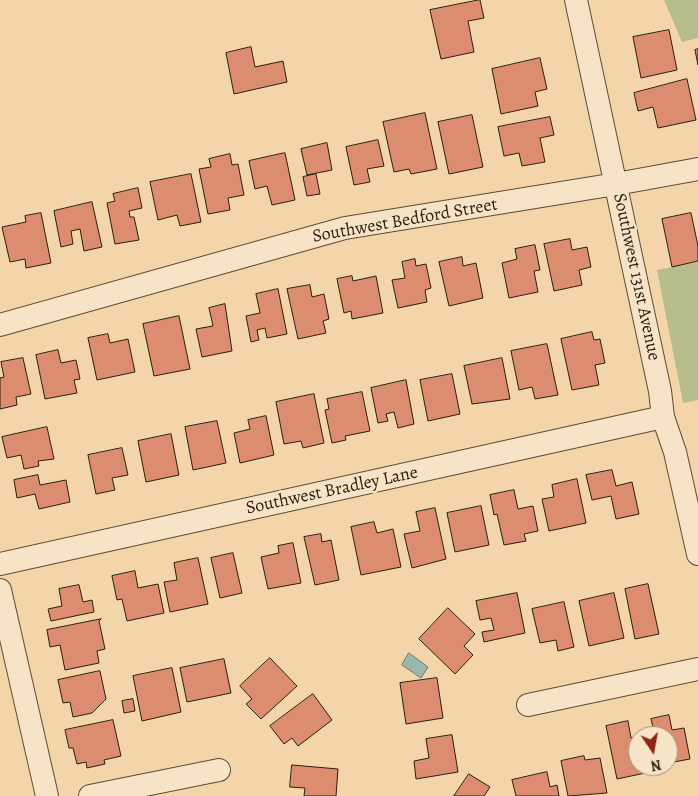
<!DOCTYPE html>
<style>
body{margin:0}
#map{position:relative;width:698px;height:796px;overflow:hidden;background:#f3d5a9;font-family:Alegreya,serif}
canvas{display:block}
.north{position:absolute;left:628px;top:726px;width:50px;height:50px;box-sizing:border-box;background:#f7e4c7;border:1px solid #a5957d;border-radius:50%;rotate:168deg;font-size:14px;font-weight:700;line-height:20px;text-align:center;color:#2b1e0f}
.north::after{content:'';display:block;margin:auto;width:18px;height:22px;background:#8f2418;clip-path:polygon(50% 0,100% 100%,50% 72%,0 100%)}
</style>
<div id="map">
<canvas width="698" height="796"></canvas>
<div class="north">N</div>
</div>
<script>
const ctx = document.querySelector('canvas').getContext('2d');
ctx.lineJoin = 'round';
function fill(path, color) { ctx.fillStyle = color; ctx.fill(path, 'evenodd'); }
function trace(path, color, width, dash) { ctx.strokeStyle = color; ctx.lineWidth = width; ctx.lineCap = dash ? 'butt' : 'round'; ctx.setLineDash(dash || []); ctx.stroke(path); }
function write(font, color, halo, rows, align = 'center') {
  ctx.font = font + ' Alegreya,serif'; ctx.lineWidth = 5; ctx.setLineDash([]); ctx.textBaseline = 'middle'; ctx.strokeStyle = halo; ctx.fillStyle = color; for (const [text, x, y, turn = 0] of rows) {
    ctx.save(); ctx.translate(x, y); ctx.rotate((+turn || 0) * Math.PI / 180); ctx.textAlign = isNaN(turn) ? turn : align; if (halo) ctx.strokeText(text, 0, 0); ctx.fillText(text, 0, 0); ctx.restore();
  }
}
fill(new Path2D(`
 M664 0H698V38L682 42Z
 M698 262V400L683 403 657 270Z`), '#b7be8b');
const water = new Path2D(`
 M409 653 428 667 421 678 402 665Z`);
fill(water, '#9cb8ad');
trace(water, '#6f7a6e', 1);
const building = new Path2D(`
 M480 0 484 18 468 21 474 52 441 59 430 10Z
 M669 30 677 70 641 78 633 37Z
 M251 47 255 67 283 61 287 82 234 94 226 53Z
 M698 49V65L695 50Z
 M540 58 547 89 535 92 538 106 501 114 492 69Z
 M687 79 696 120 658 128 653 107 638 111 634 93Z
 M425 113 437 169 411 174 409 169 394 172 383 122Z
 M472 115 483 167 449 174 438 122Z
 M550 117 554 135 540 138 545 162 522 166 519 153 504 156 498 127Z
 M378 140 384 166 367 169 370 182 354 185 346 147Z
 M327 143 332 170 307 175 301 149Z
 M285 153 295 200 272 205 267 186 255 189 249 161Z
 M230 154 232 165 238 164 244 195 228 198 230 210 208 214 199 169 211 167 209 159Z
 M191 174 201 222 180 226 177 215 158 220 150 182Z
 M316 174 320 194 307 196 303 177Z
 M138 188 142 208 129 211 130 217H134L139 240 115 244 107 203 115 201 113 194Z
 M92 202 102 247 84 251 80 229 71 231 73 244 61 247 54 211Z
 M41 213 51 263 26 268 25 259 10 262 2 227 26 222 25 216Z
 M691 213 698 246V261L672 267 662 219Z
 M570 239 572 250 587 247 591 267 579 270 582 285 554 291 544 244Z
 M535 245 540 270 534 271 538 292 509 298 502 263 517 259 515 249Z
 M462 257 463 266 476 263 483 298 449 306 439 262Z
 M415 259 416 266 426 264 431 288 425 290 427 302 398 308 392 280 405 278 402 262Z
 M352 276 353 281 376 276 383 313 352 319 351 311 344 313 337 279Z
 M310 285 312 297 324 294 329 319 323 321 326 333 298 339 287 289Z
 M278 289 287 334 267 338 265 328 257 330 259 340 251 342 246 316 260 313 256 294Z
 M225 304 232 351 202 357 196 329 213 326 209 308Z
 M179 316 190 369 154 376 143 324Z
 M592 332 594 340 600 339 605 363 595 365 599 385 572 390 561 339Z
 M108 334 110 343 128 339 135 372 97 380 88 338Z
 M547 344 558 395 535 399 532 387 519 390 511 351Z
 M58 350 61 363 76 360 80 379 74 380 77 393 45 399 36 355Z
 M23 358 31 394 16 397 17 405 0 409V378L4 377 1 362Z
 M502 358 510 399 472 404 464 366Z
 M452 374 460 414 428 421 420 380Z
 M406 380 414 424 398 428 394 412 386 414 388 421 378 423 371 388Z
 M362 392 370 431 345 436 346 440 332 443 325 410 329 409 327 399Z
 M314 394 324 443 303 448 301 441 284 444 276 402Z
 M266 416 274 455 240 463 234 433 250 429 248 420Z
 M217 421 226 463 193 470 185 427Z
 M47 427 54 459 38 461 39 466 24 469 21 455 7 458 2 437Z
 M171 434 179 475 146 482 138 441Z
 M122 448 128 475 112 478 115 490 96 494 88 455Z
 M612 470 616 486 632 482 639 514 616 519 611 496 592 500 586 475Z
 M38 475 40 485 66 480 70 502 39 509 35 494 17 498 14 480Z
 M577 479 586 523 549 531 542 499 554 497 552 485Z
 M514 490 518 509 533 506 538 531 524 534 526 541 504 545 497 514 494 515 490 495Z
 M481 506 489 545 455 552 447 513Z
 M435 508 446 559 412 568 404 534 420 531 416 512Z
 M374 522 377 533 393 529 401 567 361 575 351 527Z
 M321 534 322 542 331 540 339 580 315 585 304 537Z
 M293 543 301 583 268 589 261 557 279 553 278 546Z
 M233 553 242 593 220 598 211 558Z
 M198 558 208 604 170 612 164 582 177 580 174 563Z
 M135 571 138 588 158 584 164 613 127 621 122 599 117 600 112 576Z
 M648 584 659 634 635 639 625 589Z
 M79 585 83 602 92 600 94 612 51 621 48 609 62 606 59 589Z
 M517 593 525 633 484 642 482 632 494 630 491 618 480 620 476 601Z
 M614 593 624 638 589 646 579 601Z
 M564 602 574 647 558 651 556 640 540 643 532 609Z
 M448 608 475 634 464 646 473 655 455 674 419 639Z
 M101 619 99 621 105 649 97 651 99 663 65 670 60 645 50 647 47 630Z
 M270 658 297 686 261 719 246 704 252 699 240 686Z
 M224 659 231 693 187 702 180 668Z
 M172 668 181 712 142 721 133 676Z
 M100 671 106 699 92 713 73 717 70 702 63 703 58 680Z
 M437 678 443 718 406 724 400 683Z
 M313 694 332 720 298 746 292 738 284 744 270 726Z
 M133 699 135 711 124 713 122 701Z
 M669 715 672 730 684 728 690 759 668 763V736H655L651 719Z
 M113 720 121 756 104 760 105 764 87 768 86 762 77 764 73 748H69L65 730Z
 M628 721 631 738 638 736V766H649L650 772 617 779 606 726Z
 M452 735 458 772 416 779 414 761 429 758 426 739Z
 M584 756 585 760 600 758 607 793 568 796 561 761Z
 M292 765 338 769 336 796H304L305 788 290 787Z
 M547 772 550 787 557 785 559 796H516L512 780Z
 M469 774 490 787 484 796H454Z`);
fill(building, '#dc8d70');
trace(building, '#2b1e0f', 1);
const minor = new Path2D(`
 M576 0 660 391 663 417 675 452 698 554
 M0 325 345 228 616 184 698 169
 M0 564 663 417
 M0 590 47 796
 M528 705 698 669
 M90 796 219 770`);
trace(minor, '#5d4c36', 24);
trace(minor, '#f7e4c7', 22);
write('18px', '#2b1e0f', '#f7e4c7', [
 ["Southwest Bedford Street",405,221,-10],
 ["Southwest 131st Avenue",636,277,78],
 ["Southwest Bradley Lane",332,491,-12]
]);
</script>
